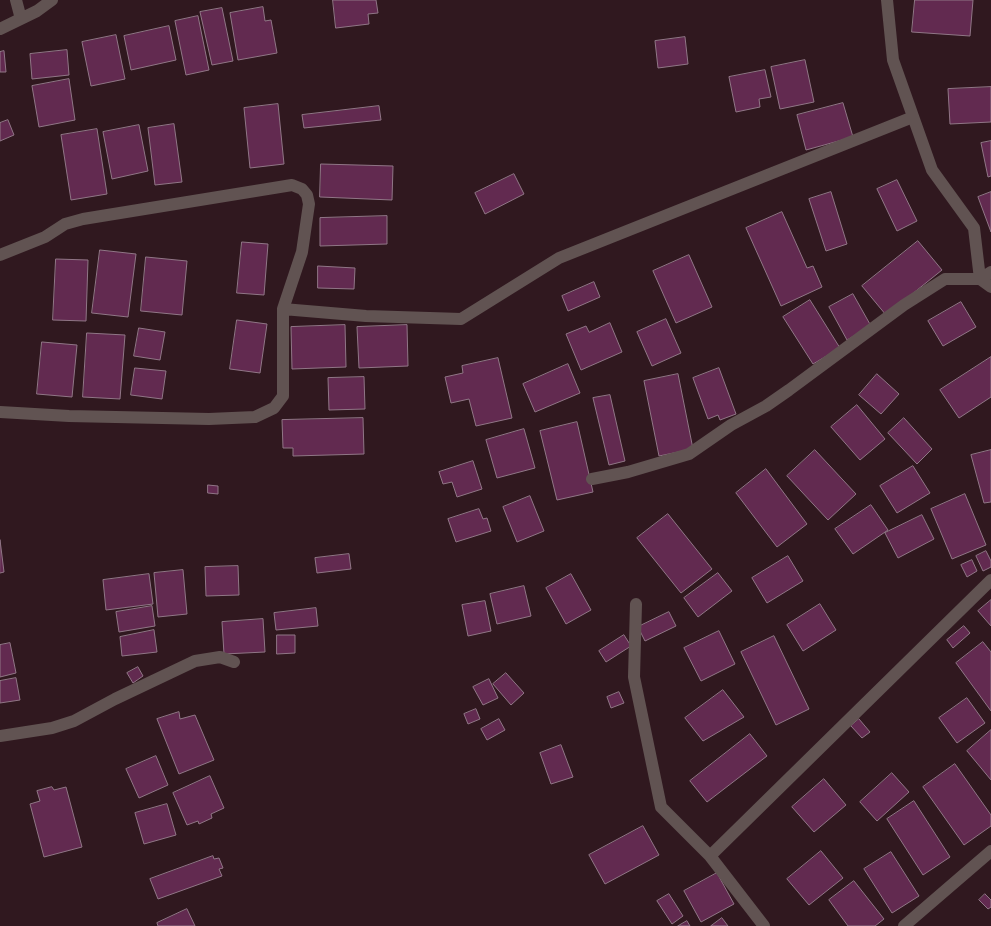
<!DOCTYPE html>
<style>
body{margin:0}
canvas{display:block;background:#30181f}
</style>
<canvas width="991" height="926"></canvas>
<script>
const ctx = document.querySelector('canvas').getContext('2d');
ctx.lineJoin = 'round';
function fill(path, color) { ctx.fillStyle = color; ctx.fill(path, 'evenodd'); }
function trace(path, color, width, dash) { ctx.strokeStyle = color; ctx.lineWidth = width; ctx.lineCap = dash ? 'butt' : 'round'; ctx.setLineDash(dash || []); ctx.stroke(path); }
const building = new Path2D(`
 M333 0H376L378 13 368 14 369 24 336 28Z
 M915 0H973L970 36 912 32Z
 M263 7 265 21 271 20 277 53 238 60 230 13Z
 M222 8 233 61 212 65 200 12Z
 M198 16 209 70 186 75 175 21Z
 M169 26 176 60 131 70 124 36Z
 M116 35 125 79 91 86 82 42Z
 M685 37 688 64 658 68 655 41Z
 M67 50 69 75 32 79 30 54Z
 M4 51 6 72H0V52Z
 M805 60 814 102 780 109 771 67Z
 M765 70 771 97 759 99 760 107 736 112 729 77Z
 M69 79 75 120 39 127 32 86Z
 M991 87V122L950 124 948 89Z
 M843 103 853 137 806 150 797 115Z
 M278 104 284 164 250 168 244 108Z
 M379 106 381 120 304 128 302 115Z
 M8 120 14 135 0 141V123Z
 M174 124 182 182 155 185 148 128Z
 M139 125 148 171 112 179 103 132Z
 M97 129 107 194 71 200 61 135Z
 M991 141V176L988 177 981 143Z
 M321 164 393 166 392 200 320 197Z
 M514 174 524 194 485 214 475 193Z
 M897 180 917 221 897 231 877 189Z
 M831 192 847 244 826 251 809 199Z
 M991 192V232L978 197Z
 M782 212 807 268 813 266 822 287 781 306 746 228Z
 M387 216V244L320 246V218Z
 M918 241 942 270 886 315 862 286Z
 M242 242 268 244 264 295 237 293Z
 M100 250 136 254 128 317 92 313Z
 M689 255 712 307 676 323 653 271Z
 M146 257 187 261 182 315 141 311Z
 M56 259 88 260 86 321 53 320Z
 M318 266 355 268 354 289 318 288Z
 M594 282 600 297 568 311 562 296Z
 M853 294 871 326 847 340 829 307Z
 M810 300 840 348 813 364 783 317Z
 M961 302 976 327 943 346 928 321Z
 M666 319 681 353 652 366 637 332Z
 M237 320 267 324 260 373 230 369Z
 M610 323 622 352 581 370 566 334 586 326 589 332Z
 M345 325 346 367 292 369 291 327Z
 M407 325 408 366 359 368 357 327Z
 M139 328 165 332 160 360 134 356Z
 M87 333 125 335 120 399 83 397Z
 M42 342 77 345 72 397 37 394Z
 M991 357V397L959 418 940 390Z
 M498 358 512 418 476 426 469 399 451 403 445 377 463 373 462 366Z
 M568 364 580 393 535 412 523 384Z
 M135 368 166 371 162 399 131 395Z
 M719 368 736 414 720 420 718 415 708 419 693 378Z
 M678 374 693 449 659 456 644 381Z
 M877 374 899 394 881 414 859 395Z
 M364 377 365 409 329 410 328 378Z
 M610 395 625 461 609 465 593 398Z
 M857 405 885 439 860 460 831 427Z
 M363 418 364 454 293 456V448H283L282 420Z
 M904 418 932 449 917 464 888 433Z
 M577 422 593 492 557 500 540 431Z
 M524 429 535 468 497 478 486 440Z
 M815 450 856 494 828 520 787 476Z
 M991 450V502L984 503 971 455Z
 M473 461 482 489 457 497 452 482 443 484 439 472Z
 M913 466 930 493 897 513 880 486Z
 M766 469 807 524 777 547 736 493Z
 M208 485 218 486V494L208 493Z
 M965 494 986 545 952 559 931 509Z
 M530 496 544 531 517 542 503 507Z
 M871 505 888 530 853 554 835 529Z
 M479 509 483 519 487 518 491 531 456 542 448 519Z
 M668 514 712 569 681 593 637 538Z
 M922 515 934 539 898 558 885 533Z
 M0 540 4 572 0 573Z
 M986 551 991 561V567L983 571 976 556Z
 M349 554 351 569 317 573 315 558Z
 M788 556 803 581 767 603 752 578Z
 M972 560 977 571 967 577 961 565Z
 M238 566 239 595 206 596 205 567Z
 M183 570 187 614 158 617 154 573Z
 M718 573 732 591 698 617 684 598Z
 M149 574 153 604 106 610 103 580Z
 M571 574 591 610 566 624 546 588Z
 M524 586 531 616 497 624 490 594Z
 M991 600V626L978 611Z
 M485 601 491 631 468 636 462 605Z
 M820 604 836 630 803 651 787 625Z
 M152 606 155 626 119 632 116 612Z
 M316 608 318 626 276 630 274 613Z
 M669 612 676 626 645 641 638 627Z
 M263 619 265 652 224 654 222 622Z
 M964 626 970 633 953 648 947 640Z
 M154 630 157 652 122 656 120 637Z
 M719 631 735 664 701 681 684 648Z
 M277 635H295V653L277 654Z
 M624 635 631 646 606 662 599 651Z
 M774 636 809 709 776 725 741 652Z
 M983 642 991 652V711L956 663Z
 M10 643 16 673 0 677V645Z
 M138 667 143 676 133 683 127 673Z
 M506 673 524 693 511 705 493 684Z
 M16 678 20 700 0 703V681Z
 M489 679 498 698 483 705 473 687Z
 M723 690 744 717 703 741 685 718Z
 M619 692 624 703 611 708 607 697Z
 M967 698 985 723 957 743 939 718Z
 M476 709 480 719 468 724 464 714Z
 M179 712 180 719 195 715 214 760 179 774 157 719Z
 M499 719 505 730 487 740 481 729Z
 M859 719 870 732 862 738 851 726Z
 M991 730V780L967 751Z
 M750 734 767 756 707 802 690 781Z
 M561 745 573 777 551 784 540 753Z
 M156 756 168 785 139 798 126 769Z
 M955 764 991 815V826L964 845 923 787Z
 M892 773 909 792 877 821 860 802Z
 M210 776 224 808 211 814 212 818 199 824 198 821 187 825 173 793Z
 M824 779 846 805 814 832 792 807Z
 M52 787 54 790 66 787 82 847 44 857 30 804 40 801 37 791Z
 M914 801 950 857 923 875 887 819Z
 M167 804 176 835 144 844 135 813Z
 M643 826 659 855 605 884 589 855Z
 M821 851 843 878 809 905 787 879Z
 M891 852 919 896 892 913 864 869Z
 M213 856 214 859 219 858 223 868 219 869 222 876 158 899 150 879Z
 M717 873 734 904 701 922 684 891Z
 M854 881 884 919 875 926H848L829 900Z
 M669 894 683 916 672 924 657 901Z
 M985 894 991 900V907L988 909 979 900Z
 M187 909 195 926H158L157 923Z
 M722 918 728 926H711Z
 M687 921 690 926H678Z`);
fill(building, '#622a50');
trace(building, '#907686', 1);
trace(new Path2D(`
 M16 0 21 19
 M887 0 893 60 932 170 974 228 980 279 991 287
 M0 29 37 11 52 0
 M0 255 45 237 65 224 83 219 292 185 302 189 307 195 309 204 302 252 283 309V396L274 408 255 417 209 419 69 416 0 412
 M283 309 366 316 461 319 559 258 913 117
 M592 479 628 472 689 454 731 425 766 406 789 390 904 305 945 279H980L991 272
 M636 604 634 677 661 807 710 856 764 926
 M0 736 52 728 74 721 115 699 195 661 220 657 234 662
 M710 856 991 580
 M904 926 991 851`), '#615352', 12);
</script>
